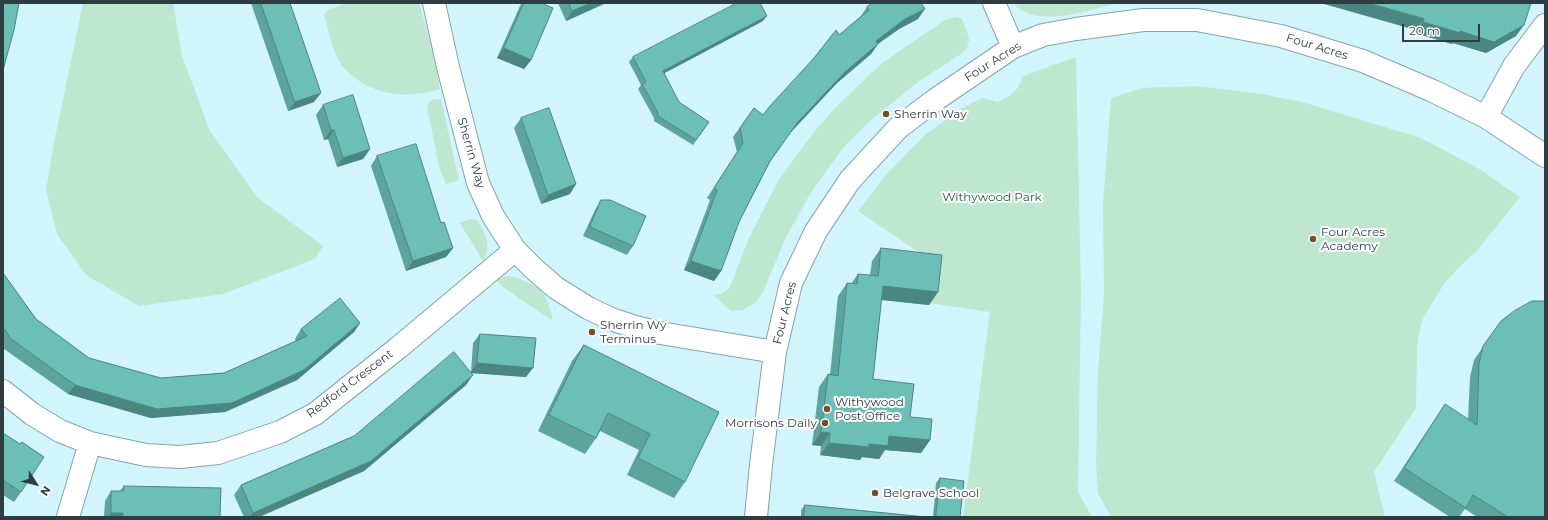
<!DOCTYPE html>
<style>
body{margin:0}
#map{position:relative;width:1548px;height:520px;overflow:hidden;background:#d2f4fc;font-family:Montserrat,sans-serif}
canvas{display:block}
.frame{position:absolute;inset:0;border:4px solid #303d40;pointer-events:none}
.north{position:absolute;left:16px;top:464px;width:40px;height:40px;-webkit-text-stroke:3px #fff;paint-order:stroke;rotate:126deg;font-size:11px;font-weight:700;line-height:16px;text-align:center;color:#303d40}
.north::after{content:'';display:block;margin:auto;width:14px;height:18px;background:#303d40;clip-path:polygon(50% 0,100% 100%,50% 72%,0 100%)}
.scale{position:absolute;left:1402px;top:24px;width:78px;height:18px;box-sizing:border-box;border:2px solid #303d40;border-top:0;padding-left:5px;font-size:12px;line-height:14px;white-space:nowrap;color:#303d40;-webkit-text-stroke:3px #fff;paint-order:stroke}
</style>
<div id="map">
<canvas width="1548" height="520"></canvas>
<div class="frame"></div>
<div class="north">N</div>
<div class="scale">20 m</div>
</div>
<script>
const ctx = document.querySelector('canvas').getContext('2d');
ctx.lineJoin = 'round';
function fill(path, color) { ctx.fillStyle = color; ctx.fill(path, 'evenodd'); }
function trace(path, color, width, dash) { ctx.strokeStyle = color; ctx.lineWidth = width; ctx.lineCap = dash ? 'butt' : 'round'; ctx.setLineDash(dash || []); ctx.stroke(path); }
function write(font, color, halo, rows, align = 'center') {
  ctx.font = font + ' Montserrat,sans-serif'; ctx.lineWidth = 4; ctx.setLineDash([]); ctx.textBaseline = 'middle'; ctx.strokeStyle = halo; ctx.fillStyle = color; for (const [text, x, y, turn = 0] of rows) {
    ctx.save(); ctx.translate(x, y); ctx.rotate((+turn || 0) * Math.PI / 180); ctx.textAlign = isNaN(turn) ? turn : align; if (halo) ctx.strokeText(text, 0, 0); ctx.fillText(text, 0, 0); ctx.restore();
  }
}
fill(new Path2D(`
 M83 3H173L182 56 210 131 257 197 323 246 315 259 223 294 139 306 86 275 57 234 46 190 53 148Z
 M347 3H419L433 51 440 89C413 97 385 97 361 82 355 78 347 72 342 66 332 51 329 31 324 14L328 10Z
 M1013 3H1120C1091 9 1035 30 1013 3Z
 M956 17 962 19 967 31 969 40 967 48 961 54 919 81 870 121 843 148 813 189 785 239 763 292 756 302 743 310 731 311 713 295 722 294 730 287 749 238 778 181 814 132 837 106 882 63 945 20Z
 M1076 57 1081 290 1078 492 1092 517H963L990 312 929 303 933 262 858 211 886 175 926 134 968 105 983 98 998 102C1013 94 1017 92 1023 76Z
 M1198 86 1262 94 1302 102 1421 138 1476 167 1520 197 1476 252 1465 261 1444 284 1423 318 1419 334 1417 348 1416 408 1374 472 1385 517H1111L1098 493 1096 464 1098 370 1104 294 1103 203 1111 98 1142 88Z
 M433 99H441L459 180 446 184 439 166 427 106Z
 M471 219 477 220C486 235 492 244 483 261L460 223Z
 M507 276C519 277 538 285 545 296 549 302 549 310 553 317L551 320 500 285 496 279Z`), '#bfe6cf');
const minor = new Path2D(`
 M434 3 448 67 478 183 493 216 515 250 533 268 556 288 588 308 611 319 635 327 660 333 775 352
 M994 3 1013 47
 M1486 117 1514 66 1545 25
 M3 391 32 414 60 431 90 443 146 455 180 457 218 453 280 432 315 414 398 348 515 250
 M68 517 90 443
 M756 517 761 465 775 352 791 283 816 231 850 180 898 128 935 100 1013 47 1043 35 1076 29 1143 20H1197L1281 36 1363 61 1433 91 1486 117 1545 156`);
trace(minor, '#84a4ac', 24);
trace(minor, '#fff', 22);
fill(new Path2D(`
 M251 3H290L314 102 288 111Z
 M522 3H541L531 60 524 69 497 58 520 6Z
 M558 3H606L566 21Z
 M1321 3H1531L1516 36 1486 53 1453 43 1452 44 1415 33 1416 30Z
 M867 7 918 19 899 29 878 44 871 54 837 83 791 132 770 162 739 222 721 271 714 281 684 270 710 200 707 198 737 152 733 137 754 108 763 115 839 35 861 16Z
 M763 21 664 73 679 102 709 122 693 145 654 121V118L638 89 641 85 629 62 633 57Z
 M323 105 370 149 363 159 337 167 328 139 324 140 316 115Z
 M521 118 570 194 541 204 514 128Z
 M377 156 441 223 453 248 446 257 406 271 371 166Z
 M601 200 633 246 627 255 583 236 595 210Z
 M881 248 938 292 929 305 881 300 873 379 910 417 930 440 921 453 885 450 879 459 862 457 860 460 820 455 821 446 812 445 819 387 828 374 830 375 838 296 847 283 851 284 858 274 870 275 872 261Z
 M3 273 36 319 89 358 161 378 224 373 296 341 295 339 301 329 360 323 354 332 297 380 225 412 151 418 68 394 4 349 3 347Z
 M1501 321 1545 517H1477L1465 509 1459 517H1450L1394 481 1445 404 1468 420 1470 377 1474 360Z
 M480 334 526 377 471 373 466 385 364 471 259 517H244L234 495 241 485 354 436 471 372 473 343Z
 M584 345 685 482 674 498 627 475 639 450 600 431 596 438 585 454 538 431 572 361Z
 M3 433 21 492 14 502 3 495Z
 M940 478 960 517H933L936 483Z
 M124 486 220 517H104L105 501 111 491H120Z
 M805 505 926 517H801V510Z`), '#5da49d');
fill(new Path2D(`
 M591 3H606L566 21 572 11Z
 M1321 3H1368L1424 19 1416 30Z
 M925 9 918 19 899 29 869 50 876 41 905 19Z
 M767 16 763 21 659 76 663 71Z
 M1423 22 1460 31 1524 25 1516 36 1486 53 1453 43 1452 44 1415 33Z
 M878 44 871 54 837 83 791 132 798 122 844 73Z
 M504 48 531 60 524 69 497 58Z
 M321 93 314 102 288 111 295 102Z
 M331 130H334L328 139 324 140Z
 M370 149 363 159 337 167 343 158Z
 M576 184 570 194 541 204 548 195Z
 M453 248 446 257 406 271 413 261Z
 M691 261 721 271 714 281 684 270Z
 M883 286 938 292 929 305 874 299Z
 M360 323 354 332 297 380 225 412 151 418 68 394 75 385 232 403Z
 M477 363 533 368 526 377 470 373Z
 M473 375 466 385 364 471 259 517H250L253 513Z
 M821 432 830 433 821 446 812 445Z
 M889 436 930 440 921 453 885 450 879 459 862 457 860 460 820 455 829 443 869 444Z
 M111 513H123L120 517H108Z`), '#4c8680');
const building = new Path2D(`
 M3 3H19L14 30 3 70Z
 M261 3H290L321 93 295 102Z
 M524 3H541L553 8 531 60 504 48Z
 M569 3H591L572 11Z
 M737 3H760L767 16 663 71 679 102 709 122 696 140 658 116V113L642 84 646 82 633 57Z
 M873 3H921L925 9 905 19 876 41 878 44 844 73 798 122 770 161 739 222 721 271 691 261 717 190 714 188 743 143 740 128 754 108 763 115 770 106 814 58 836 30 839 35 869 10 867 7Z
 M1368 3H1531L1524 25 1494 42 1460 31V33L1423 22 1424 19Z
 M353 95 370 149 343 158 334 130H331L323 105Z
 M549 108 576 184 548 195 521 118Z
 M416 144 441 223 444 222 453 248 413 261 377 156Z
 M601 200H610L646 216 633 246 590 227Z
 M881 248 942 255 938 292 883 286 873 379 914 384 910 417 932 419 930 440 889 436 888 446 869 444V447L829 443 830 433 821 432 828 374 838 376 847 283 857 284 858 274 878 276Z
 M3 273 36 319 89 358 161 378 224 373 307 336 301 329 340 298 360 323 304 370 232 403 157 409 75 385 11 339 3 327Z
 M1532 301H1545V517H1508L1473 495 1466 508 1404 468 1445 404 1477 425 1479 364 1483 346 1501 321 1514 311Z
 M480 334 536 338 533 368 477 363Z
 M584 345 719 412 685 482 638 458 650 434 608 413 596 438 549 415Z
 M454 352 473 375 371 461 253 513 241 485 354 436Z
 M3 433 20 444 22 442 44 457 21 492 3 480Z
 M940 478 964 481 960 517H936Z
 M124 486 221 488 220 517H123V513H111V491H123Z
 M805 505 926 517H804Z`);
fill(building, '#6cbfb7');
trace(building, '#4c8680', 1);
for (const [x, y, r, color] of [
 [886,114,4,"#6e5125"],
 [1313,239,4,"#6e5125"],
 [592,332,4,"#6e5125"],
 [827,409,4,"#6e5125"],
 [825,423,4,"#6e5125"],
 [875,493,4,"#6e5125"]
]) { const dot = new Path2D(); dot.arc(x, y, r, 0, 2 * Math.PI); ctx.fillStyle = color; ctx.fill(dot); trace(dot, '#fff', 1.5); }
write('12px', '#303d40', '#fff', [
 ["Four Acres",1317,47,17],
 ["Four Acres",993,62,-32],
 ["Sherrin Way",471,153,74],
 ["Four Acres",785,313,-76],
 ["Redford Crescent",350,384,-37]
]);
write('12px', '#303d40', '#fff', [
 ["Sherrin Way",894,114],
 ["Four Acres",1321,232],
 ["Academy",1321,246],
 ["Sherrin Wy",600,325],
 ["Terminus",600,339],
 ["Withywood",835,402],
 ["Post Office",835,416],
 ["Morrisons Daily",817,423,"right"],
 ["Belgrave School",883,493]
], 'left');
write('12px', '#196240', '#fff', [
 ["Withywood Park",992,197]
]);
</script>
